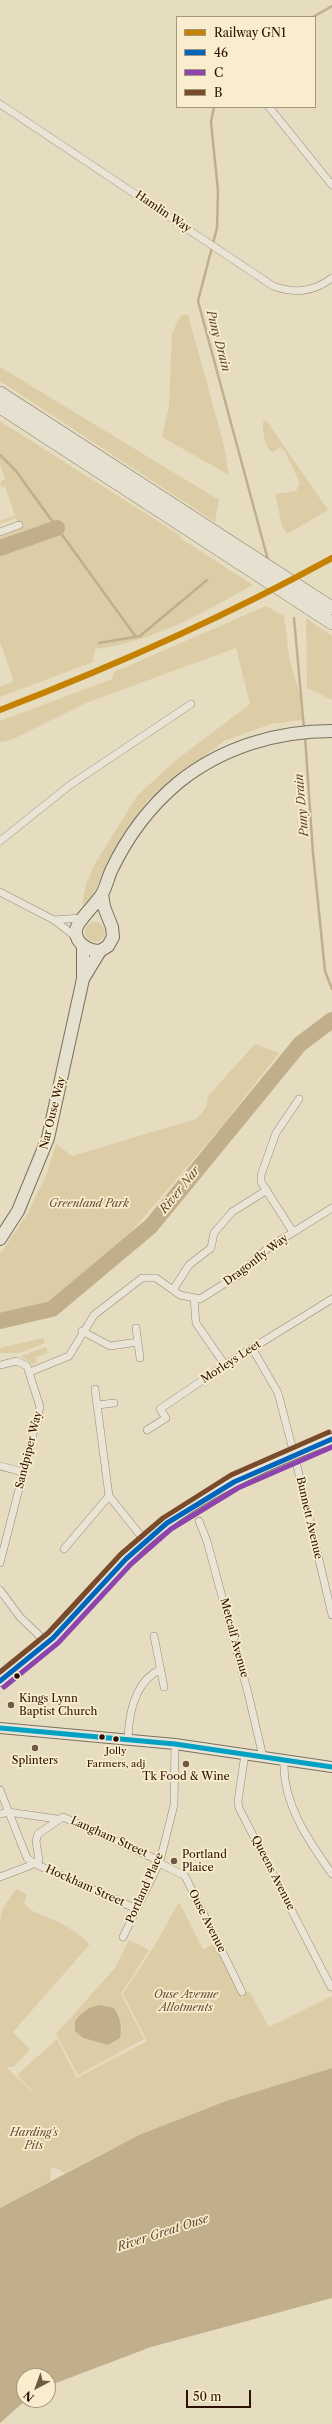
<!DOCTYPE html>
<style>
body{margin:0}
#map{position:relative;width:332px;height:2424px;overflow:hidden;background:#e6dcbf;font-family:"Libre Caslon Text",serif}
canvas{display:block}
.legend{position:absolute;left:176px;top:16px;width:140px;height:92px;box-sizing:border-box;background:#f8edcc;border:1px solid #a7957c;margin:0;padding:5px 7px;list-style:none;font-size:12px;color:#2e1105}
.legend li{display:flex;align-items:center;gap:8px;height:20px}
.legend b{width:20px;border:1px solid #a7957c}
.north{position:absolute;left:16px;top:2368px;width:40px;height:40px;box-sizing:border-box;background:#f8edcc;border:1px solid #a7957c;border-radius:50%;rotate:221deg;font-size:11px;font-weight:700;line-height:16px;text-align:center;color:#2e1105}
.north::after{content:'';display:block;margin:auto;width:14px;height:18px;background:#6e5846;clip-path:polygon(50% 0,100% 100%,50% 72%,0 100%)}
.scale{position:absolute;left:186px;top:2390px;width:65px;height:18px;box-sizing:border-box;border:2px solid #2e1105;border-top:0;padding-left:5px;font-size:12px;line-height:14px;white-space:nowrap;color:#2e1105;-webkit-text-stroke:3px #f8edcc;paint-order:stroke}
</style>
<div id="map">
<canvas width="332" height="2424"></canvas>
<ul class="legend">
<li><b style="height:5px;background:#c58101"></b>Railway GN1</li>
<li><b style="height:5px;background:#0065bd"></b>46</li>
<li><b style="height:5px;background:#8e44ad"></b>C</li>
<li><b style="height:5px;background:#7a4b2a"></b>B</li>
</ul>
<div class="north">N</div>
<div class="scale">50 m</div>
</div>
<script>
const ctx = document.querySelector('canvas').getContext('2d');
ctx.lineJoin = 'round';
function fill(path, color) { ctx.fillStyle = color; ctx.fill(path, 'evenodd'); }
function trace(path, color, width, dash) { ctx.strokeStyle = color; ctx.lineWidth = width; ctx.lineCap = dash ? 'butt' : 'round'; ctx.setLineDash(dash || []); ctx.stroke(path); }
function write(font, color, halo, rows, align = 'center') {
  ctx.font = font + ' "Libre Caslon Text",serif'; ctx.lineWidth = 3.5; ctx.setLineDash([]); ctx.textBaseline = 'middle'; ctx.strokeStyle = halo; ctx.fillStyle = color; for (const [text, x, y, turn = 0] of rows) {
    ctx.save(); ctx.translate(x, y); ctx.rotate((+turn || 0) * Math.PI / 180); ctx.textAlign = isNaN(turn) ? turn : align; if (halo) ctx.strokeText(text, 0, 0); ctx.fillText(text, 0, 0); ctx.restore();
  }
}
fill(new Path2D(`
 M181 315H188L223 442 229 475 162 437 169 406 172 333Z
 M0 367 219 500 215 522 0 381Z
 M266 420 328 510 287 534 282 526 275 494 296 491 300 483 284 450 279 448 272 452C264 447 263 430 263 422Z
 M0 421 181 536 180 538 253 585C202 613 153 642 95 649L93 662 0 697V687L14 681 0 642V537L20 529 16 518 0 524V521L15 515 5 486 2 487 0 482 5 479 0 464Z
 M266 606 284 616 285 621 289 658 301 698 302 720 271 724 224 741 147 801 121 842 90 899 82 906 86 884 95 864 137 796 176 760 250 704 236 648 86 703 11 740 0 742V721L112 679 114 672Z
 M306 618 332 636V700L307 688Z
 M85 932a10 10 0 1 1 20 0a10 10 0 1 1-20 0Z
 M255 1044 279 1053 222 1126 125 1239 56 1299 39 1307 0 1316V1254L28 1213 47 1173 56 1144 72 1156 196 1119 206 1108 208 1096Z
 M43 1338 45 1343 19 1353H0V1348Z
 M46 1347 48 1353 36 1357 37 1363 32 1364 21 1356Z
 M16 1889 27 1895 24 1903C30 1913 46 1916 56 1921 69 1927 80 1935 90 1944L13 2032 30 2049 14 2067H6L41 2100 17 2075 57 2039 77 2078 147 2041 123 1994 156 1943 179 1902 203 1949 217 1943 241 1995 249 1991 269 2027 332 1996V2068L226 2101 139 2135 65 2173 54 2167 51 2169 50 2181 0 2208V1922L2 1910Z
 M129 1940 149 1950 121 1994 144 2039 78 2075 56 2034 115 1968ZM114 2008 119 2015 122 2028 108 2045 83 2038Z`), '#dccda7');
fill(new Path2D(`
 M99 2005 114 2008C121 2018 122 2026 120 2038L108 2045 83 2038 75 2031V2021C82 2012 88 2007 99 2005Z
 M332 2068V2298L151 2347 48 2386V2376H24V2400H26L0 2423V2208L139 2135 226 2101Z`), '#c1af8c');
trace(new Path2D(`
 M313 17 332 6
 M214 107 211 122 218 191 217 228 198 301 268 560
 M0 455 16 471 136 637
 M294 618 304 729
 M99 643 140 636 207 580
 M305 736 313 853 325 971 332 989`), '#c1af8c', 2.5);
trace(new Path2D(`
 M0 548 57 528
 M0 1321 52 1309 151 1226 300 1044 332 1020`), '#c1af8c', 16);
const street = new Path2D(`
 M0 104 273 286C295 294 313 292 332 278
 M269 107 332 185
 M0 532 19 525
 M0 841 70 785 191 704
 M0 892 54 920 76 937
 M54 920 82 918
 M293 1232 261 1182V1175L276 1133 299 1099
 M173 1290 189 1265 211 1248 214 1233 232 1212 267 1190
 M194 1299 196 1323 225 1365
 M136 1328 140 1358
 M82 1331 110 1346 138 1342
 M252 1348 278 1393 294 1454
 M0 1365 17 1361 27 1366 40 1407 0 1563
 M30 1372 69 1356 94 1315 142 1278H156L180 1295 200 1299 240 1274 268 1248 332 1208
 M95 1389 109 1496 145 1541
 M98 1405 114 1403
 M147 1430 166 1418 160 1409 225 1365 332 1299
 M0 1466 23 1472
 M297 1466 332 1615
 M199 1521 207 1541 248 1693 263 1757
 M64 1549 109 1496
 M0 1590 20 1617 48 1644
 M154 1636 164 1687
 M128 1738C129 1712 135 1681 161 1669
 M245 1754 238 1801 239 1808 331 1987
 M284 1760C282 1803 308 1840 332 1874
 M0 1790 27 1858 33 1863 137 1909
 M0 1814 8 1812 57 1819
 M159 1863 185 1876 242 1992
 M0 1877 29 1866 39 1860 36 1841 38 1834 63 1817 160 1861
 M123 1937 160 1861 174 1805 175 1744`);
const secondary = new Path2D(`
 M0 1681C24 1662 48 1645 69 1622 95 1595 118 1564 146 1540 199 1494 267 1464 332 1439
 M0 1728 175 1744 332 1767`);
const primary = new Path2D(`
 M100 951C89 951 75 944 76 930 77 921 97 903 102 894 106 887 108 878 111 871 127 837 150 806 179 782 223 747 277 731 332 731
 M83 979 100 951 108 946 113 937 112 927 104 907 102 894
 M0 1239 18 1211 48 1138 83 979V946`);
const highway = new Path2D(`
 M0 393 332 608
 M0 407 332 623`);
trace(street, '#948a79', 8);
trace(secondary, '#7a7060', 12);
trace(primary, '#7a7060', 14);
trace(highway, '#7a7060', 14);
trace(street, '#e9e4d6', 7);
trace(secondary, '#e9e4d6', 10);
trace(primary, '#e5e0d0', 12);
trace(highway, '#e5e0d0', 13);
trace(new Path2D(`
 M0 1681 53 1638 126 1559 167 1523 234 1482 332 1439`), '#0065bd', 5);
trace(new Path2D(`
 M4 1687 58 1643 131 1564 171 1529 238 1488 332 1447`), '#8e44ad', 5);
trace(new Path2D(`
 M0 1672 48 1633 121 1554 163 1518 231 1475 329 1432`), '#7a4b2a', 5);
trace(new Path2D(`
 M0 1728 175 1744 332 1767`), '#02a1c4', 5);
trace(new Path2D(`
 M0 710C114 666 225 617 332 558`), '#c58101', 6);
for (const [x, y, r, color] of [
 [17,1676,3.5,"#2e1105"],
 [11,1705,4,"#6e5846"],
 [102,1737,3.5,"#2e1105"],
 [116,1739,3.5,"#2e1105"],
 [35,1748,4,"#6e5846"],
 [186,1764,4,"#6e5846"],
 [174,1861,4,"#6e5846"]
]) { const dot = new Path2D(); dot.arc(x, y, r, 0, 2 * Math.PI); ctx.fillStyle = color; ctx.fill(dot); trace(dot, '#f8edcc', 1.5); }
write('10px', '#2e1105', '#f8edcc', [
 ["Jolly",116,1751],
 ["Farmers, adj",116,1764]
]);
write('11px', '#2e1105', '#f8edcc', [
 ["Hamlin Way",163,212,34],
 ["Nar Ouse Way",53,1113,-76],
 ["Dragonfly Way",256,1260,-37],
 ["Morleys Leet",231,1362,-33],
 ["Sandpiper Way",29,1450,-76],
 ["Bunnett Avenue",309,1518,77],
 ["Metcalf Avenue",234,1638,75],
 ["Langham Street",109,1837,24],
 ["Queens Avenue",273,1873,63],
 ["Hockham Street",85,1886,24],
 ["Portland Place",145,1888,-66],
 ["Ouse Avenue",207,1921,63]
]);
write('italic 11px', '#684e37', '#f8edcc', [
 ["Greenland Park",89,1204],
 ["Ouse Avenue",186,1995],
 ["Allotments",186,2008],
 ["Harding's",34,2133],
 ["Pits",34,2146]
]);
write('11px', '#2e1105', '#f8edcc', [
 ["Kings Lynn",19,1699],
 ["Baptist Church",19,1712],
 ["Splinters",35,1761,"center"],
 ["Tk Food & Wine",186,1777,"center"],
 ["Portland",182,1855],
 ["Plaice",182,1868]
], 'left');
write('italic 12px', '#624932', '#f8edcc', [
 ["Puny Drain",218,341,75],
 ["Puny Drain",302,805,-95],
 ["River Nar",180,1190,-51],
 ["River Great Ouse",163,2233,-18]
]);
</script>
